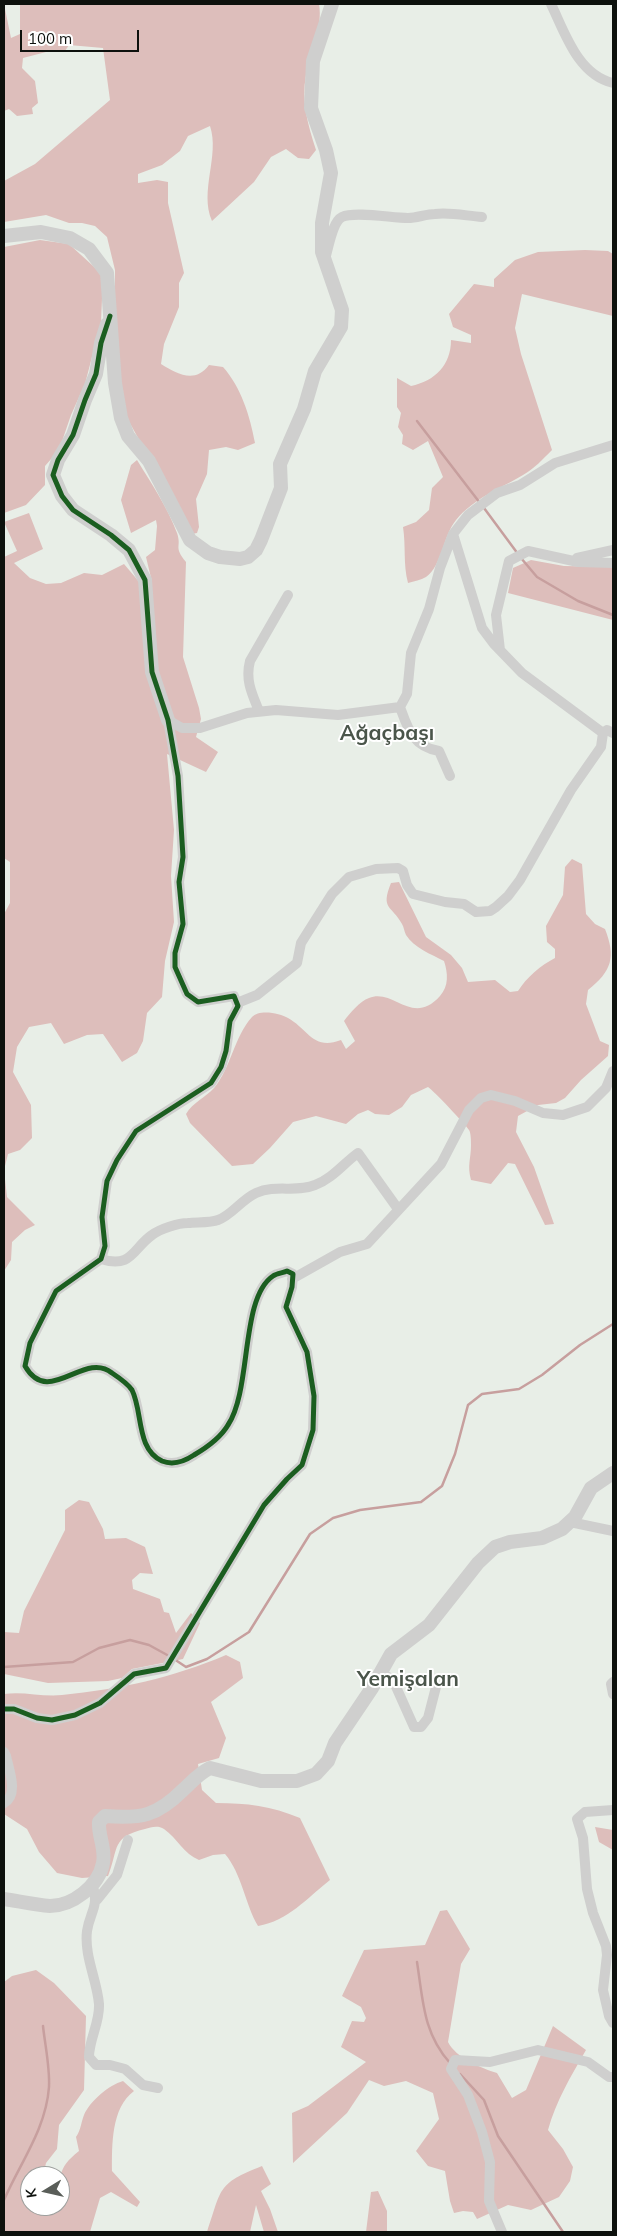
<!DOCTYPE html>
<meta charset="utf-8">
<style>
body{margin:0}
#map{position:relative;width:617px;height:2236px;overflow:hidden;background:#e8eee7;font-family:Mulish,sans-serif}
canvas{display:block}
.frame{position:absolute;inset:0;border:5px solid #0d110d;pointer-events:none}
.north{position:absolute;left:20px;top:2166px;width:50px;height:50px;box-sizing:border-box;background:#fff;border:1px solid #9ea09e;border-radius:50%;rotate:261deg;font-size:14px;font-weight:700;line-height:20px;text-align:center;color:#0d110d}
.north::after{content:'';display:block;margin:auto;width:18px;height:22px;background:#5a5e59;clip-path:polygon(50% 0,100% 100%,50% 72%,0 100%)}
.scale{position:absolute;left:20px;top:30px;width:119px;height:22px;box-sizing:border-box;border:2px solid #0d110d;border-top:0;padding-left:6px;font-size:15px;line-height:18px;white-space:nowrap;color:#0d110d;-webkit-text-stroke:4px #fff;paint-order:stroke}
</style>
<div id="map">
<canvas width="617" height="2236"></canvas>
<div class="frame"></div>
<div class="north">K</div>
<div class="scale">100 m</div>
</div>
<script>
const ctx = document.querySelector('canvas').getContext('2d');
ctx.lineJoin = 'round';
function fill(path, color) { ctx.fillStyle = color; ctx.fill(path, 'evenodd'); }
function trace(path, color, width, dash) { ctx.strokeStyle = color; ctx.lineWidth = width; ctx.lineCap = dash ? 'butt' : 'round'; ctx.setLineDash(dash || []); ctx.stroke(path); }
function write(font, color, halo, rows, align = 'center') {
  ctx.font = font + ' Mulish,sans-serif'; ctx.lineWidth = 4; ctx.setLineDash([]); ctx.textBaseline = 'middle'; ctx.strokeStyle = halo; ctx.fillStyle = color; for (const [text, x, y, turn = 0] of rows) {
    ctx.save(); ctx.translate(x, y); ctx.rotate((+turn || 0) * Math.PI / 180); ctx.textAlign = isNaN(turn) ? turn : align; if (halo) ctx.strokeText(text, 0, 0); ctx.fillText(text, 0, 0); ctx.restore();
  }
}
fill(new Path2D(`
 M4 4 11 38 20 34V4H319C323 28 311 51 306 75 301 101 308 125 316 150L309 159 298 158 286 149 271 157 254 182 212 221C199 191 220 156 210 126L188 136 180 151 162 165 138 174V183L157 180 168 182V203L184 273 179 283V307L164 344 161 364C177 374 195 384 209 365L223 367C241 387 250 416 255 443L238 450 226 447 209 450 207 474 196 499 199 527 197 533 192 534 123 411 115 306V270L107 237 95 226 82 223H69L46 215 4 222V181L35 164 110 100 103 48 69 45 65 51 46 52 23 58 22 68 35 81 38 103 32 108 33 114 17 116 9 109 4 111Z
 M40 240 69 244 103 275 101 322 85 384 71 415 59 450 45 466V485L26 505 4 513V247Z
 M585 250 608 251 613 254V316L522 294 515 328 521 354 552 450C543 459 534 469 523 475 500 489 474 498 456 520 443 536 442 566 426 577 421 580 414 581 408 583 403 564 406 546 403 527L416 522 429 510 432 488 443 477 428 441 413 450 402 444 403 435 398 427 401 413 397 407V378L411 386C435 381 451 365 451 340L471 343V335L453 327 449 314 474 284 494 287V279L515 260 538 252Z
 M137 460C151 483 168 508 177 533 182 548 173 546 186 562L183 657 199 708 201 719 196 737 218 752 206 772 167 754 174 830 171 876 174 922 165 961 162 997 147 1013 143 1041 137 1053 122 1062 103 1034 87 1035 64 1044 51 1023 29 1027 17 1047 13 1072 31 1105 32 1138 20 1150 8 1154 4 1170V914L10 903V862L4 858V557L17 551 4 522 29 513 43 549 14 563 30 578 46 584 61 583 84 573 102 575 124 564 141 584 152 582 146 557 155 550 157 526 156 520 131 533 121 500 131 465Z
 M531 560 564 566 613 567V620L508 593 513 568Z
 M572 859 582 864 586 914 595 924 605 929C616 957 612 971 588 990L586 1004 600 1041 609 1045 608 1056 581 1080 565 1098 556 1103 538 1105 518 1116 516 1132 534 1167 554 1224 545 1225 515 1164 508 1163 491 1184 471 1180C467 1165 471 1159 471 1145 471 1141 471 1133 469 1130 466 1125 433 1090 428 1087L411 1095 402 1107 389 1115 375 1114 368 1110 358 1114 346 1124 316 1116 293 1122 270 1148 253 1164 232 1166 190 1123 186 1114C193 1102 205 1098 214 1088 231 1068 234 1037 252 1017 259 1009 280 1013 288 1018 308 1029 313 1051 341 1040L346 1049 355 1041 344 1021C350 1013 360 1001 369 998 394 988 412 1027 440 996 449 986 448 973 444 961 431 954 414 948 406 935 404 931 404 927 402 924 392 905 380 910 391 883L399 882 426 937 451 955 462 968 468 982 495 980 510 992 518 991C526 978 541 965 555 958V949L547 942 546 926 563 895 565 867Z
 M4 1170 7 1197 35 1225 25 1230 12 1242 11 1260 4 1271Z
 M79 1500 89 1502 103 1529 105 1539 126 1538 145 1547 153 1574 140 1573 132 1580 133 1589 160 1599 164 1612 169 1613 176 1633 191 1613 200 1623 183 1659 132 1669 122 1678 108 1681 48 1683 4 1674V1632L19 1633 24 1611 65 1530V1510Z
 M226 1655 240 1662 243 1678 211 1702 226 1738 219 1758 198 1764 202 1790 216 1803C247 1803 271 1806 300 1818L330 1880C307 1898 288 1921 258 1926 245 1904 242 1874 225 1854L213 1855 199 1860C184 1854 177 1838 164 1829 158 1825 151 1827 145 1829 111 1837 119 1848 108 1876L82 1878 57 1873 39 1852 27 1829 4 1814V1694C23 1691 42 1697 62 1695 120 1689 172 1678 226 1655Z
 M595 1827 613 1830V1850L599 1842Z
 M447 1910 470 1949 461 1964 448 2042C456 2058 481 2068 497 2073L512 2098 526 2090 553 2026 586 2050C571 2076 556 2101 548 2130L563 2149 573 2167 570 2181 559 2197 531 2210 508 2205 477 2219 473 2212 463 2211 454 2213 450 2201 445 2171 428 2166 416 2151 439 2119 433 2093 406 2081 384 2086 369 2080 347 2113 293 2163 292 2113 308 2106 366 2062 341 2047 352 2021 364 2022 366 2018 361 2007 342 1996 364 1950 425 1945 440 1911Z
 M36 1970 54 1983 86 2016 84 2090 59 2125 57 2149 46 2163 43 2176H30V2206H60C60 2178 56 2169 79 2151L76 2137C81 2130 81 2122 84 2115 90 2101 109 2085 123 2081L134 2091C111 2108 112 2145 112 2171L140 2202 137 2207 111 2192 100 2198 90 2232H4V1982L12 1976Z
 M262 2166 271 2184 261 2191 270 2209 278 2232H264L256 2205 250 2232H207C222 2189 216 2184 262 2166Z
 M378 2191 387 2211V2232H366L371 2192Z`), '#ddbebb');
trace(new Path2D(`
 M417 421 480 503
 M484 508 518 554
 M521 558 537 577 578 601 613 615
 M174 1659 186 1667 207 1659 249 1632 310 1534 333 1518 360 1510 421 1502 442 1486 455 1454 468 1405 482 1394 519 1389 542 1375 580 1345 613 1324
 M4 1667 73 1662 99 1648 130 1640 149 1645 169 1656
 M417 1962C423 2000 423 2033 450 2063
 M460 2074 484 2100 498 2136 563 2232
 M4 2200C20 2163 46 2129 49 2087 50 2067 45 2045 43 2026`), '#c79f9e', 2.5);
trace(new Path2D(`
 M551 4C565 33 578 75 613 83
 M325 259C329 247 332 222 342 217 355 211 392 218 408 218 417 218 426 214 435 214 450 212 467 216 482 217
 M453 534 482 628 494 644 522 673 603 733
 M577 558 613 550
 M500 650 496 615 509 561 528 551 578 562 613 563
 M259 711C252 694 245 680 250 661L288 595
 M168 720 182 728H200L247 713 276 710 338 715 400 707
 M450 776 439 751C413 747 408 729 400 707L407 694 411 653 429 609 440 568 453 534 468 515 497 493 520 485 555 463 613 445
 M237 1003 257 995 297 963 301 943 332 894 349 877 376 869 398 868 403 871 407 885 413 894 445 902 464 904 476 912 490 911 496 907 508 896 520 880 571 790 601 747 603 733 607 730 613 733
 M101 1259C132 1269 133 1248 152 1235 160 1229 178 1223 188 1223 197 1222 210 1223 218 1220 232 1215 241 1200 256 1193 276 1184 295 1193 315 1185 332 1179 344 1163 358 1153L398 1209
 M292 1279 340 1252 367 1244 441 1164 469 1110 481 1098 491 1095 515 1101 543 1113 563 1115 587 1107 606 1088 613 1071
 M570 1522 613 1531
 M380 1672 393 1680 414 1727H421L428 1718 436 1687
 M613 1682 611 1684 613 1694
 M4 1709H14L37 1718 52 1720 75 1715 100 1703 134 1674 166 1668 264 1505 287 1479 302 1465 313 1430 314 1396 307 1352 286 1307 292 1287 293 1274 287 1271C283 1273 277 1273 273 1276 240 1298 252 1389 228 1425 221 1437 206 1448 194 1455 185 1461 174 1466 162 1461 136 1449 143 1412 132 1390 128 1384 118 1377 112 1373 84 1350 49 1408 25 1366L30 1343 56 1291 101 1259 105 1246 102 1217 107 1181 117 1160 136 1131 211 1083 221 1067 226 1051 230 1021 238 1006 234 996 198 1002 187 994 175 967V953L183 924 179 882 183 857 178 776 168 720
 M4 1752 6 1756C9 1770 19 1795 4 1803
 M613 1810 585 1812 577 1819 583 1838 587 1889 593 1913 606 1946 607 1955 603 1990 609 2016 613 2023
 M93 1886C99 1908 90 1911 87 1931 84 1956 97 1980 99 2004 100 2023 89 2039 89 2057L96 2065H110L125 2069 143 2085 158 2088
 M97 1900 117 1875 128 1840
 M502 2232 489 2201 490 2162 482 2132 468 2095 451 2069 455 2060 490 2062 538 2050 588 2062 609 2077H613`), '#cfcfce', 10);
trace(new Path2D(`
 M4 236 41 232 70 238 89 249 107 273 115 383 121 418 128 436 149 461 190 540 208 553 220 557 240 559 248 557 256 550 261 540 281 488 280 464 304 409 315 371 341 327 342 310 322 252V223L331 173 326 150 311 108 313 61 332 4
 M107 324 101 343 96 374 85 400 73 435 58 460 53 475 62 496 73 510 111 535 129 550 145 580 152 672 168 720
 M4 1899C18 1901 35 1905 50 1906 72 1906 99 1886 103 1863 106 1849 98 1836 99 1822L105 1816C141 1819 157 1816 183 1790 192 1782 198 1774 210 1768L261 1781H297L316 1774 328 1761 335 1743 372 1688 391 1654 429 1625 478 1563 495 1547 510 1542 542 1538 562 1529 575 1517 591 1488 613 1473`), '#cfcfce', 14);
trace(new Path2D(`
 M4 1709H14L37 1718 52 1720 75 1715 100 1703 134 1674 166 1668 264 1505 287 1479 302 1465 313 1430 314 1396 307 1352 286 1307 292 1287 293 1274 287 1271C283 1273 277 1273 273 1276 240 1298 252 1389 228 1425 221 1437 206 1448 194 1455 185 1461 174 1466 162 1461 136 1449 143 1412 132 1390 128 1384 118 1377 112 1373 84 1350 49 1408 25 1366L30 1343 56 1291 101 1259 105 1246 102 1217 107 1181 117 1160 136 1131 211 1083 221 1067 226 1051 230 1021 238 1006 234 996 198 1002 187 994 175 967V953L183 924 179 882 183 857 178 776 168 720 152 672 145 580 129 550 111 535 73 510 62 496 53 475 58 460 73 435 85 400 96 374 101 343 110 316`), '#1b5e20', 5);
write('bold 21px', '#4a554a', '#fff', [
 ["Ağaçbaşı",387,734],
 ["Yemişalan",408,1680]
]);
</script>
